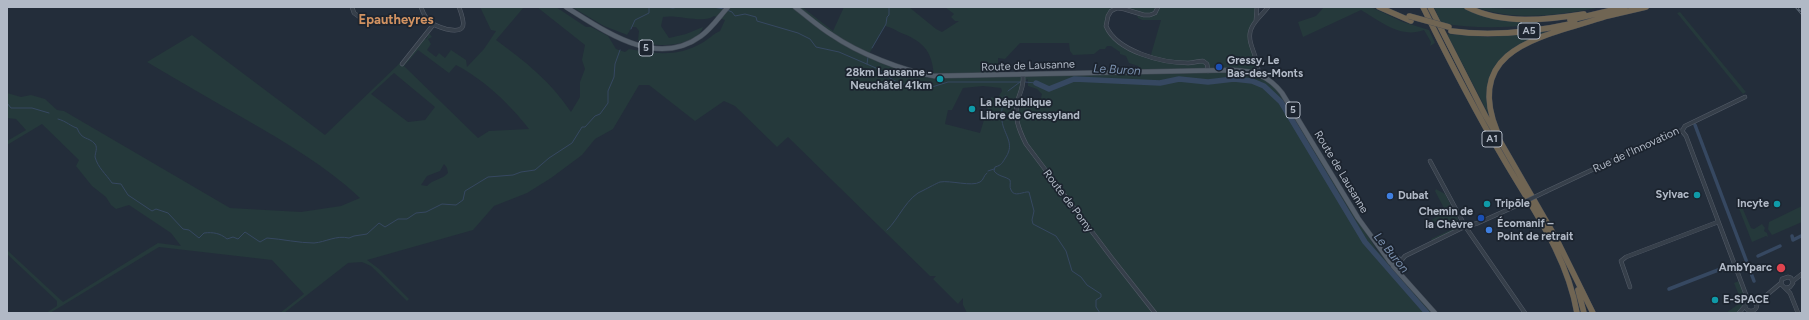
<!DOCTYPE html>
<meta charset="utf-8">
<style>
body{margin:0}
#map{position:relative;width:1809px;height:320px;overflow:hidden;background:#232d3a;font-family:Figtree,sans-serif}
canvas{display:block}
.frame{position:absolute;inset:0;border:8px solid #b1b9c6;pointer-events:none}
</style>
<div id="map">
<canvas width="1809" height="320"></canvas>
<div class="frame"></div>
</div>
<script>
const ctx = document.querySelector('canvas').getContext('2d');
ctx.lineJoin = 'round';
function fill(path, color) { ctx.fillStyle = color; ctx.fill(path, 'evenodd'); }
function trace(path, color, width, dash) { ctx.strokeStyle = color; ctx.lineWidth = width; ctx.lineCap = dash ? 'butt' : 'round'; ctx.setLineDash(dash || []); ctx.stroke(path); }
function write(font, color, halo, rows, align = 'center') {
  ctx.font = font + ' Figtree,sans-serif'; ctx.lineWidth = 3.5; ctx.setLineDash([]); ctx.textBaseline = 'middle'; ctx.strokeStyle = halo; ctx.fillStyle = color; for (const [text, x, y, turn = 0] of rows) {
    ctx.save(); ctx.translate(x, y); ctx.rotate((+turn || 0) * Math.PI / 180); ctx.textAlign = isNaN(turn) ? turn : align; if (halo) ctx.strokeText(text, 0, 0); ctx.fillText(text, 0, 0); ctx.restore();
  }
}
fill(new Path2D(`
 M480 7H524L496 40C525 61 551 82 571 112L580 97V82L585 69 582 60 585 45 537 7H556L586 27H591L608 36 616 49 625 52 629 49C655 54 678 57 702 43 709 39 713 34 720 31L725 20 714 16C704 24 677 14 663 17L661 26 669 38 686 34 703 27C697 47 653 49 638 40L639 31 636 27H632L627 35 625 34 604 26 572 7H802L833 31 844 7H909L936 29 942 32 959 21H955L951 17 954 14 945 7H1257V12L1250 32 1258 73 1278 88 1376 249 1432 313H967L963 305V298L958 304 933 279 936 276H930L788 137 777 147 735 106 724 101 695 121 649 85H639L613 129 595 139 582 155 551 178 527 193 494 206 473 230 367 260 379 269 409 299 407 301 371 266 362 262 348 263 284 313H280L304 294 272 260 159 247 50 313H46L57 306V301L7 254V250L63 302 158 243 181 246 171 233 129 205 116 209 111 205 106 197 92 186 76 166 79 160 42 124 7 145V141L26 130 16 119 7 118V93L21 97 31 95 45 99 57 110 64 111 230 208 301 212 341 206 360 198C326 166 285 142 245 119 212 100 179 81 147 62L192 35 325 135 401 62 402 63 424 38 426 39 428 36 427 35 429 33 432 37 428 39 431 44 427 50 436 57 439 53 445 58 451 50 466 60 467 67 484 49 496 31 491 30ZM1119 8 1137 14 1138 18 1142 20H1161L1150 58 1126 46 1107 29 1109 13ZM885 26C890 27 894 29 899 32 922 41 932 49 934 76L905 68 869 54ZM1020 43H1069L1070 51 1073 55 1094 54 1100 49H1105L1107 46H1111L1120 52V54L1126 56 1129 63 1138 66 1141 72 1000 75 1002 66H998V58L1005 59ZM418 50 449 73 456 65C483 79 510 104 529 129L489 131 478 138 404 66ZM394 73 435 107 425 120 408 122 371 94ZM1028 79V86L1037 89 1042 94 1041 98 1026 103 1019 109 1016 107 1024 81ZM983 86 1001 88 1002 91 997 99 991 97 980 133 945 124 948 110H952L963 88ZM444 164 447 168 448 173C442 180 433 179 427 186L421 185 427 176 440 171Z
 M1324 7H1371L1403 22 1429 30 1435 43 1430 46 1431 42 1424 30C1401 39 1380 21 1361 10L1303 37 1298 22 1316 16Z
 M1434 7H1462L1473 12 1538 21V24C1506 28 1474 29 1441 23Z
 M1475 7 1508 9 1602 7C1560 15 1516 22 1475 7Z
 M1680 12 1746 92 1743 94 1677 13Z
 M1554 31 1515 48 1504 56 1493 72 1490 117 1447 34 1490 37Z
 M1436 189 1445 194 1460 223 1457 230 1433 241 1431 239 1455 228 1451 220 1428 230 1424 224 1446 212 1435 191Z
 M1740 203H1742V207L1751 228 1754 229 1762 224 1765 228 1764 231 1767 233 1768 237 1766 236 1752 242 1738 206Z
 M1802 206V222L1772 235 1768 229 1769 222Z
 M1739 281C1744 294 1748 303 1736 313H1726L1740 303 1741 300 1734 283Z`), '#25393b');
trace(new Path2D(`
 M665 7 673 8 678 7
 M713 7 724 9
 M727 10 732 12 735 16 745 14 756 17 757 21 798 33 810 39 816 47 839 52 876 68 893 80 903 84 932 87 948 82H1022
 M631 29 635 20 649 13V7
 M872 48 886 24 887 17 889 15V7
 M867 64 868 57
 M1025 82 1036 83
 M1008 91 1020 82
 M1005 96C1002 104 1001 113 1002 121 1004 135 1015 143 1006 157 1002 163 1002 165 995 167L994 171C999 177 1005 176 1010 180 1011 183 1009 187 1011 190 1014 198 1024 191 1029 192L1034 211 1032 220 1033 224 1056 236 1066 251 1072 271 1081 277 1087 285 1101 294V297L1096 300V307L1100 313
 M7 103 11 108H32L49 113
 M58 119C66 121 72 127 77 128 82 141 88 136 95 144 98 148 95 153 95 157 98 168 106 174 112 183L121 184 128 195 152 211 156 209 168 213 183 229 189 230 199 238 204 233C213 232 220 233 227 239L233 237 238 239 245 232 260 242 267 238C282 239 299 243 314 243 326 242 336 235 349 238L354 236 367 234 379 223 385 227 398 219H407L416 213 426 212 442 204 456 205 463 200 465 191 488 177 513 175 521 172 535 170 549 158 572 143 582 127H585L595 116 600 114 608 103V91L614 77 615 64 620 50
 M988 171 994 169
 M887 230C899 219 907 196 924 190 928 188 937 183 940 182 950 180 972 187 980 182 984 180 983 176 987 173`), '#364861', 1);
trace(new Path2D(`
 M1695 125 1754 281
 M1792 236 1793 240 1801 236
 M1758 256 1780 246
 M1669 289 1731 265`), '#364861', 3.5);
trace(new Path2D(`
 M1036 83 1049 89 1074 79 1160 83 1179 79 1208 82 1234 79 1252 81 1264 86 1281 102 1365 242 1427 313`), '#364861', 5.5);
const minor = new Path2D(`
 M352 7 354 13 365 21
 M421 7C426 22 432 25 446 29 468 34 465 23 459 7
 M1158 7 1155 13 1150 15H1144L1124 9 1117 8 1111 11 1108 16 1106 26C1117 52 1163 63 1188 63 1193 63 1198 61 1203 61L1207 64 1208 71
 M1256 20 1257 7
 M402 64 433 25
 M1258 73C1260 57 1244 42 1252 27 1256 19 1263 14 1268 7
 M1023 75C1024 84 1021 91 1018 99 1013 116 1019 130 1026 144L1111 257 1155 313
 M1682 131 1686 136 1748 300
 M1682 131 1685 126 1745 97
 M1430 161 1464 224
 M1547 191 1675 131H1682
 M1468 226 1478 223 1516 206
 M1467 229 1525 313
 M1400 262 1405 256 1462 228
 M1793 281 1802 274
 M1630 287 1621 261 1626 257 1718 222
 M1786 288 1790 287 1793 283 1791 278 1788 277 1782 279 1781 284 1790 293 1798 313
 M1745 305a6 6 0 1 1 12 0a6 6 0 1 1-12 0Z
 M1756 304 1781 283
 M1739 313 1745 306`);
const major = new Path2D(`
 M566 7C605 31 656 69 701 36 712 28 719 17 728 7
 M795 7C807 16 819 27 832 35 858 53 903 71 934 76L1233 70C1254 71 1269 76 1282 93L1358 218 1390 262
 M1399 264 1396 266 1393 265 1390 262 1391 258 1395 257 1399 259 1401 273
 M1393 266 1435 313`);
const highway = new Path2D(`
 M1379 7 1411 21
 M1423 7C1448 58 1474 109 1503 158 1532 208 1567 255 1577 313
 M1430 7 1485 115 1556 238 1593 313
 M1467 7C1503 25 1546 20 1584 14
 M1603 17 1646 7
 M1570 20 1625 7
 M1451 31C1493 37 1534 32 1575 23
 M1497 131C1462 45 1549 36 1607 16
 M1578 290 1584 313`);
trace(minor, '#545c68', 4.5);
trace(major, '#3f4853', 5.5);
trace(highway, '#414955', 6);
trace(minor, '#363f4a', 3.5);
trace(major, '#545e6a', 4.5);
trace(highway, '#706553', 5.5);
const rail = new Path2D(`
 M1796 7 1802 14`);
trace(rail, '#586371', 2.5);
trace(rail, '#1c242f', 1, [3]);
const minorBridge = new Path2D(`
 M1516 206 1547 191`);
const highwayBridge = new Path2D(`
 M1409 16 1449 27`);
trace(minorBridge, '#545c68', 4.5, []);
trace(highwayBridge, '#414955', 6, []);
trace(minorBridge, '#363f4a', 3.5);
trace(highwayBridge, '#706553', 5.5);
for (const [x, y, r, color] of [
 [1219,67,4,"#1a4fb4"],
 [940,79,4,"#0f9aa8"],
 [972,109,4,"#0f9aa8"],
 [1697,195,4,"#0f9aa8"],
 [1390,196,4,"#3f7fe0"],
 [1487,204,4,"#0f9aa8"],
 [1777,204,4,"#0f9aa8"],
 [1481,218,4,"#1a4fb4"],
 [1489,230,4,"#3f7fe0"],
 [1781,268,5,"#e0444e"],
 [1715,300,4,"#0f9aa8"]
]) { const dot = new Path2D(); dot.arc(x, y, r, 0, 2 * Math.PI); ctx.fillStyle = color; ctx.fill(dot); trace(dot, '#1c242f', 1.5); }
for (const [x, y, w] of [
 [1529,31,22],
 [646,48,14],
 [1293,110,14],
 [1492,139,20]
]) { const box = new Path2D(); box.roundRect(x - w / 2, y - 8, w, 16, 3); ctx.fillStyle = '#1c242f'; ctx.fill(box); trace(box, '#b1b9c6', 1); }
write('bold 10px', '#b1b9c6', null, [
 ["A5",1529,31],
 ["5",646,48],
 ["5",1293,110],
 ["A1",1492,139]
]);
write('bold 11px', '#b1b9c6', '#1c242f', [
 ["Gressy, Le",1227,61],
 ["Bas-des-Monts",1227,74],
 ["28km Lausanne -",932,73,"right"],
 ["Neuchâtel 41km",932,86,"right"],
 ["La République",980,103],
 ["Libre de Gressyland",980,116],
 ["Sylvac",1689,195,"right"],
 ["Dubat",1398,196],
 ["Tripōle",1495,204],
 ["Incyte",1769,204,"right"],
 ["Chemin de",1473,212,"right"],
 ["la Chèvre",1473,225,"right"],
 ["Écomanif –",1497,224],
 ["Point de retrait",1497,237],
 ["AmbYparc",1772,268,"right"],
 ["E-SPACE",1723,300]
], 'left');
write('11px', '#b1b9c6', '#1c242f', [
 ["Route de Lausanne",1028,66,-2],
 ["Rue de l'Innovation",1636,150,-25],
 ["Route de Lausanne",1341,172,59],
 ["Route de Pomy",1068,201,53]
]);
write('italic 12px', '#7a90ae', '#1c242f', [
 ["Le Buron",1117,70,3],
 ["Le Buron",1391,253,51]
]);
write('bold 13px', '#d19261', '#1c242f', [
 ["Epautheyres",396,20]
]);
</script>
